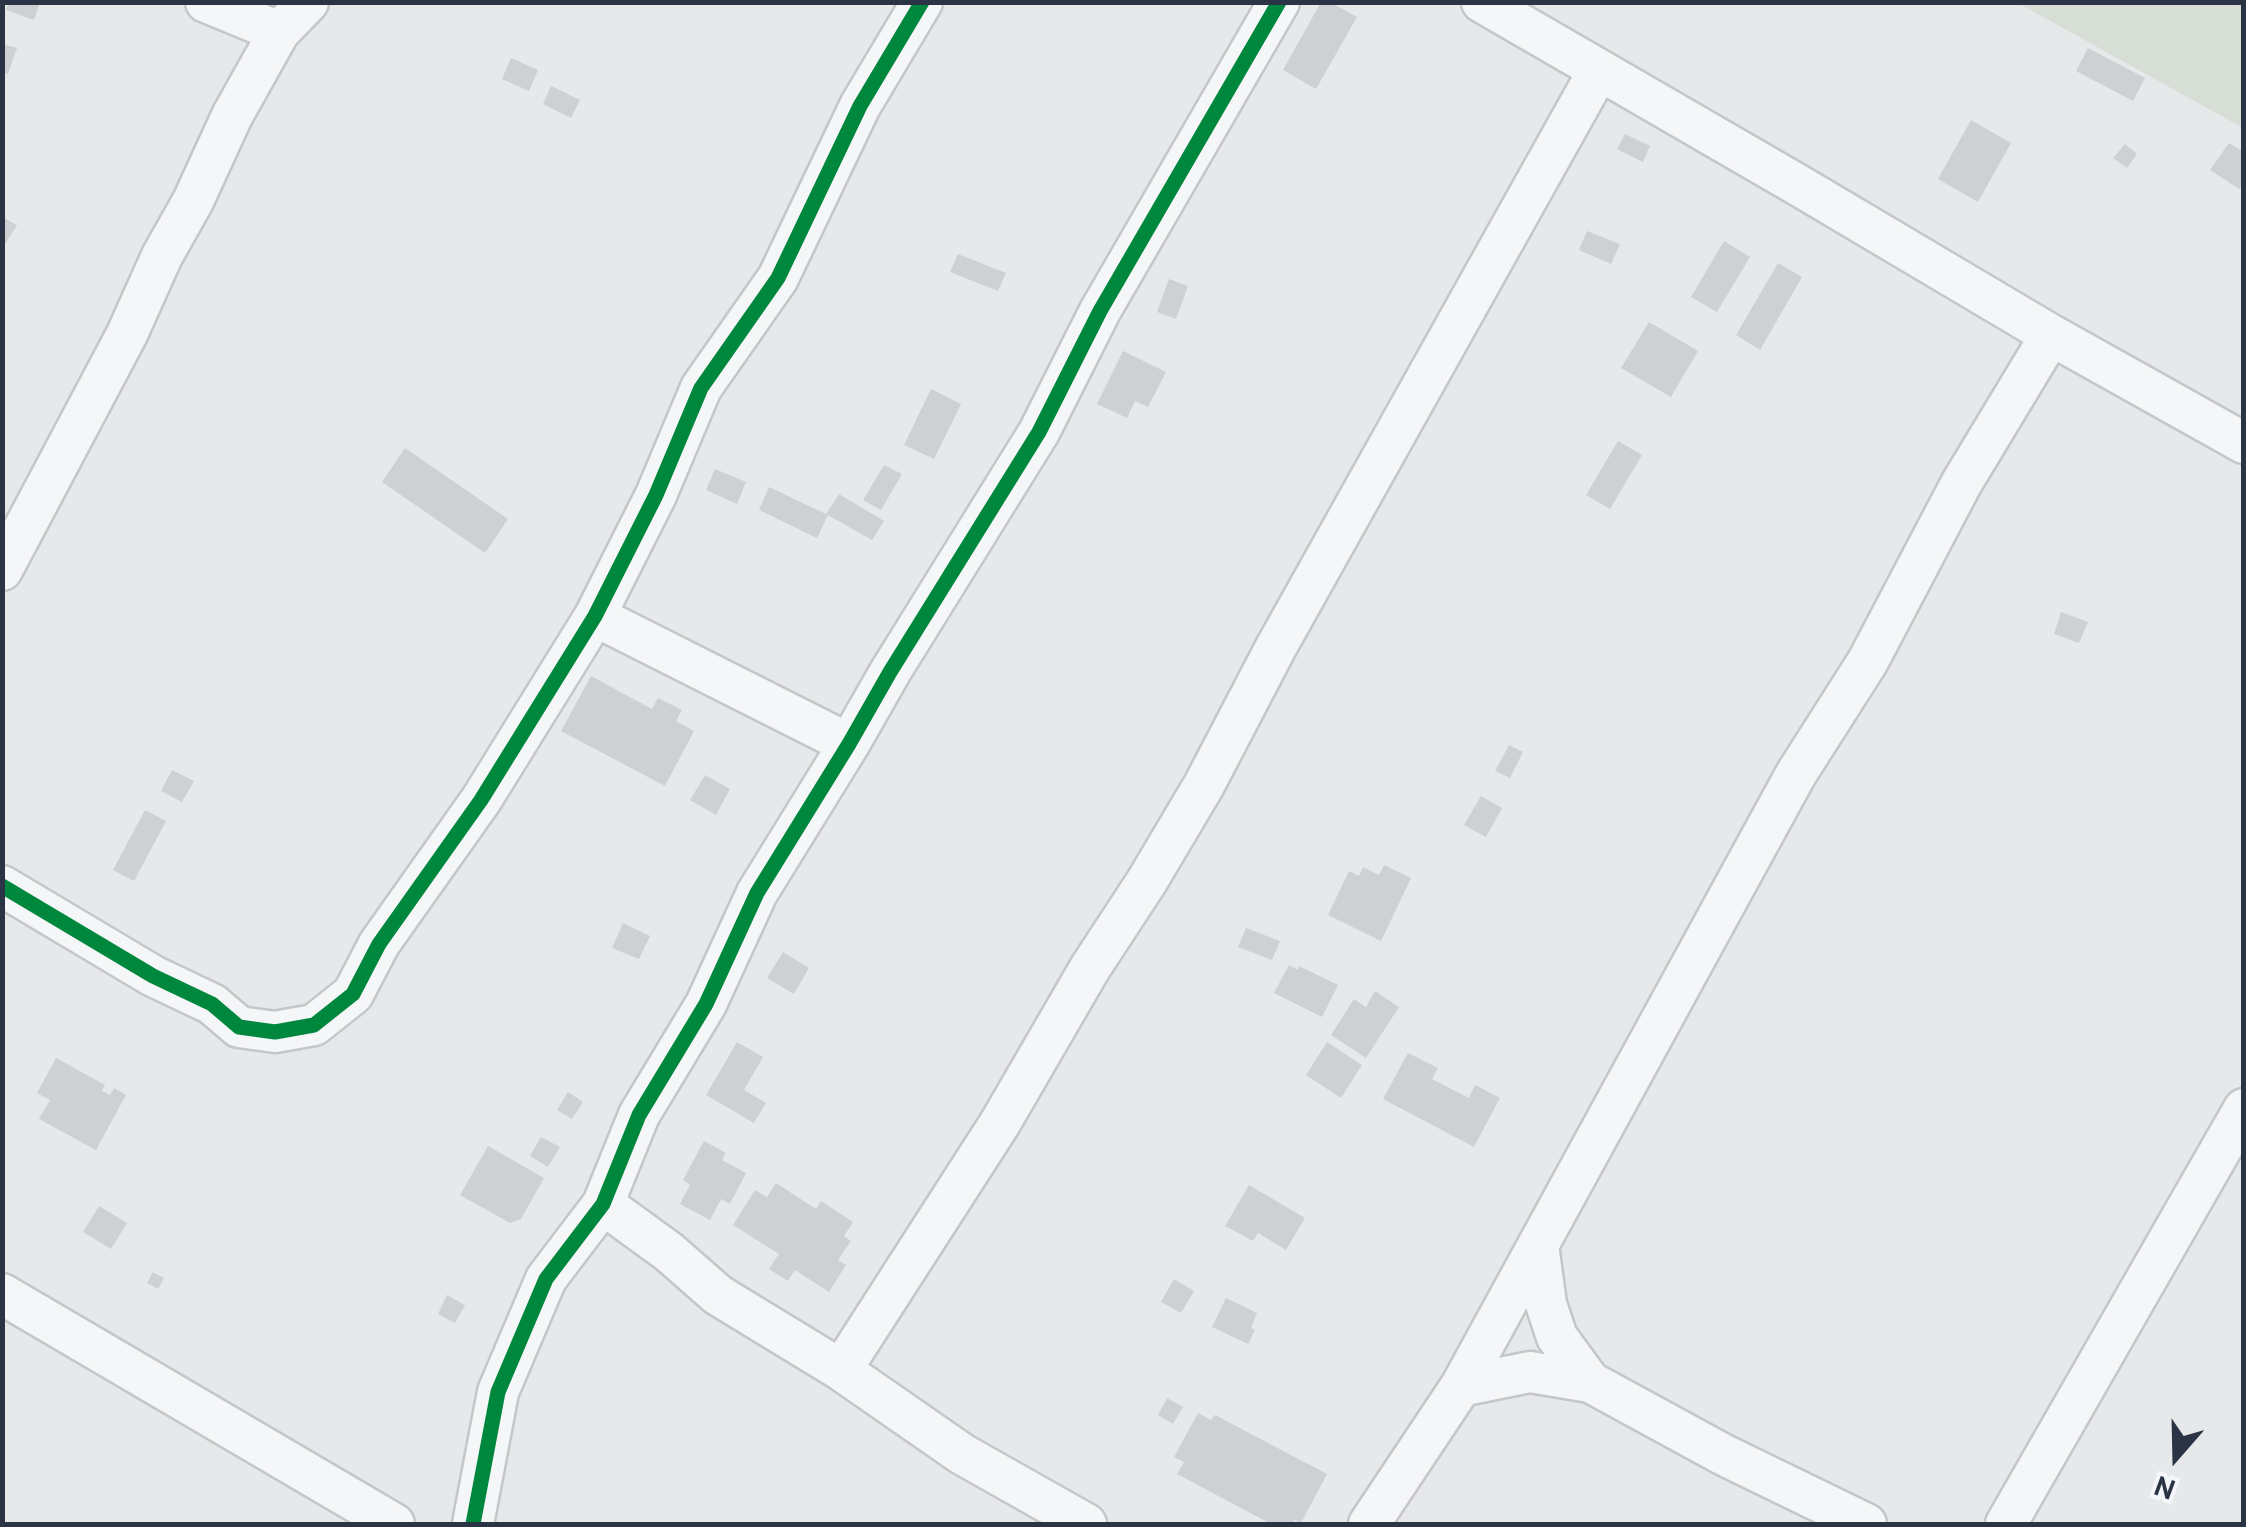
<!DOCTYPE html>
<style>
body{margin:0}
#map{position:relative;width:2246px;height:1527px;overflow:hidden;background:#e6e8ea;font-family:Overpass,sans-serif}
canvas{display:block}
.frame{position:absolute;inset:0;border:5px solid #2b3445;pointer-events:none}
.north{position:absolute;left:2126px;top:1407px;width:100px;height:100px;-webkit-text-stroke:8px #f4f6f9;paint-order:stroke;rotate:200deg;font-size:28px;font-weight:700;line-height:40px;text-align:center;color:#2b3445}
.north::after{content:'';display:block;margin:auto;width:35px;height:45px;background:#2b3445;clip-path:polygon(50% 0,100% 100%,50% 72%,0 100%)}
</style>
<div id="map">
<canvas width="2246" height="1527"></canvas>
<div class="frame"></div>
<div class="north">N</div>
</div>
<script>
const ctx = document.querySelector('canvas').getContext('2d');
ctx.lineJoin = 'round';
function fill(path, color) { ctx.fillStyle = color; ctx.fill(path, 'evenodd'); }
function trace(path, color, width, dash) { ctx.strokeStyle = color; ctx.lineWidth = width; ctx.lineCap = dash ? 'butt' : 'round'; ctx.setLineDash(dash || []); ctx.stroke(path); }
fill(new Path2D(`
 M2018 3H2243V128Z`), '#d6ded6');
fill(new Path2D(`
 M8 2H40L34 20 6 10Z
 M1321 2H1330L1357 17 1316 89 1283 70Z
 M2 44 17 48 8 74 2 72Z
 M2088 48 2145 78 2133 101 2076 71Z
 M511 58 538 70 529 91 502 79Z
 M551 86 580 100 571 118 543 104Z
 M1971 120 2011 143 1978 202 1938 179Z
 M1625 134 1650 146 1643 162 1617 149Z
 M2229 143 2244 152V183L2239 189 2210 170Z
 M2125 144 2137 154 2127 168 2113 158Z
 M2 217 17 225 2 249Z
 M1587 231 1620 244 1611 264 1579 250Z
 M1724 241 1750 257 1717 312 1691 297Z
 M958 254 1006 273 998 291 950 272Z
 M1778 263 1802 277 1760 350 1736 335Z
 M1169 279 1188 286 1176 319 1157 312Z
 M1649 322 1698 351 1671 397 1621 368Z
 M1123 351 1166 372 1148 407 1135 401 1127 418 1097 404Z
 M931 389 961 404 934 459 904 445Z
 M1618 441 1642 455 1610 509 1586 495Z
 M405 448 508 519 485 553 382 482Z
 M884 465 902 474 881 510 863 500Z
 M715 469 746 482 737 504 706 490Z
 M769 487 828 515 817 538 759 510Z
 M839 494 884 521 872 540 826 514Z
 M2061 612 2088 622 2079 643 2054 634Z
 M591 676 652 709 658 698 682 710 676 721 694 731 665 786 561 731Z
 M1509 745 1523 752 1510 778 1495 771Z
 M172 770 194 781 182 802 161 791Z
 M705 775 730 789 716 815 690 800Z
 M1481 796 1502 808 1486 837 1464 825Z
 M145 810 166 821 134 881 113 870Z
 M1384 865 1411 878 1381 941 1328 915 1349 871 1359 876 1363 867 1379 875Z
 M623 923 650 936 639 959 612 948Z
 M1246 928 1280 941 1272 960 1238 947Z
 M783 952 809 968 794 994 767 978Z
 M1289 965 1298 970 1299 966 1338 985 1322 1017 1274 993Z
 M1375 991 1399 1007 1366 1058 1331 1035 1354 999 1366 1007Z
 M737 1042 763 1057 744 1090 766 1103 754 1123 706 1095Z
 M1327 1042 1362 1065 1341 1098 1306 1075Z
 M1408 1053 1438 1068 1432 1079 1469 1098 1475 1085 1500 1098 1474 1147 1383 1099Z
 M56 1058 105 1085 102 1091 110 1095 114 1088 126 1095 96 1150 39 1119 50 1100 37 1093Z
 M568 1092 583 1102 572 1119 557 1110Z
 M541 1137 560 1147 548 1167 530 1156Z
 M704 1141 726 1153 722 1160 746 1173 730 1204 721 1199 710 1220 680 1204 690 1185 683 1180Z
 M488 1146 544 1178 521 1219 510 1223 460 1195Z
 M776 1183 816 1209 821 1201 853 1222 844 1236 851 1241 838 1260 846 1265 829 1292 795 1270 788 1281 769 1269 779 1254 733 1225 755 1190 767 1197Z
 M1249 1185 1305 1218 1286 1250 1258 1233 1253 1241 1225 1226Z
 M99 1206 127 1223 111 1249 83 1232Z
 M153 1272 164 1278 158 1289 147 1283Z
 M1174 1279 1194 1291 1181 1313 1161 1302Z
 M447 1295 465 1305 455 1323 438 1314Z
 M1226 1298 1257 1313 1251 1328 1255 1330 1248 1344 1212 1327Z
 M1167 1398 1183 1407 1173 1424 1158 1415Z
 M1198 1413 1211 1420 1215 1415 1327 1474 1301 1523 1294 1520 1292 1524H1271L1177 1474 1184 1462 1174 1457Z`), '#ced0d3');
const minor = new Path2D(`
 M206 2 279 32
 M1482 2 1798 185 2051 335 2244 443
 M2 570 127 334 162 256 193 201 232 116 279 32 308 2
 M595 616 849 744
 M2 886 153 976 212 1004 239 1027 275 1032 314 1025 353 994 379 944 481 800 595 616 656 495 701 388 778 278 860 106 922 2
 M603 1204 669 1252 718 1295 841 1370 962 1454 1086 1524
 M1538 1245 1546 1304 1557 1337 1590 1382
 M2 1294 394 1524
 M841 1370 1000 1123 1090 968 1147 881 1204 785 1275 649 1599 70
 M1461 1386 1530 1372 1590 1382 1724 1455 1866 1524
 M473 1524 498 1392 546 1279 603 1204 639 1115 706 1004 757 893 849 744 890 672 1039 432 1100 311 1279 2
 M1369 1524 1461 1386 1796 774 1868 661 1961 484 2051 335
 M2006 1524 2244 1109`);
trace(minor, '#c4c6c8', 45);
trace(minor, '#f5f6f7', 40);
trace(new Path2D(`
 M2 886 153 976 212 1004 239 1027 275 1032 314 1025 353 994 379 944 481 800 595 616 656 495 701 388 778 278 860 106 922 2
 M473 1524 498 1392 546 1279 603 1204 639 1115 706 1004 757 893 849 744 890 672 1039 432 1100 311 1279 2`), '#00873e', 15);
</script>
